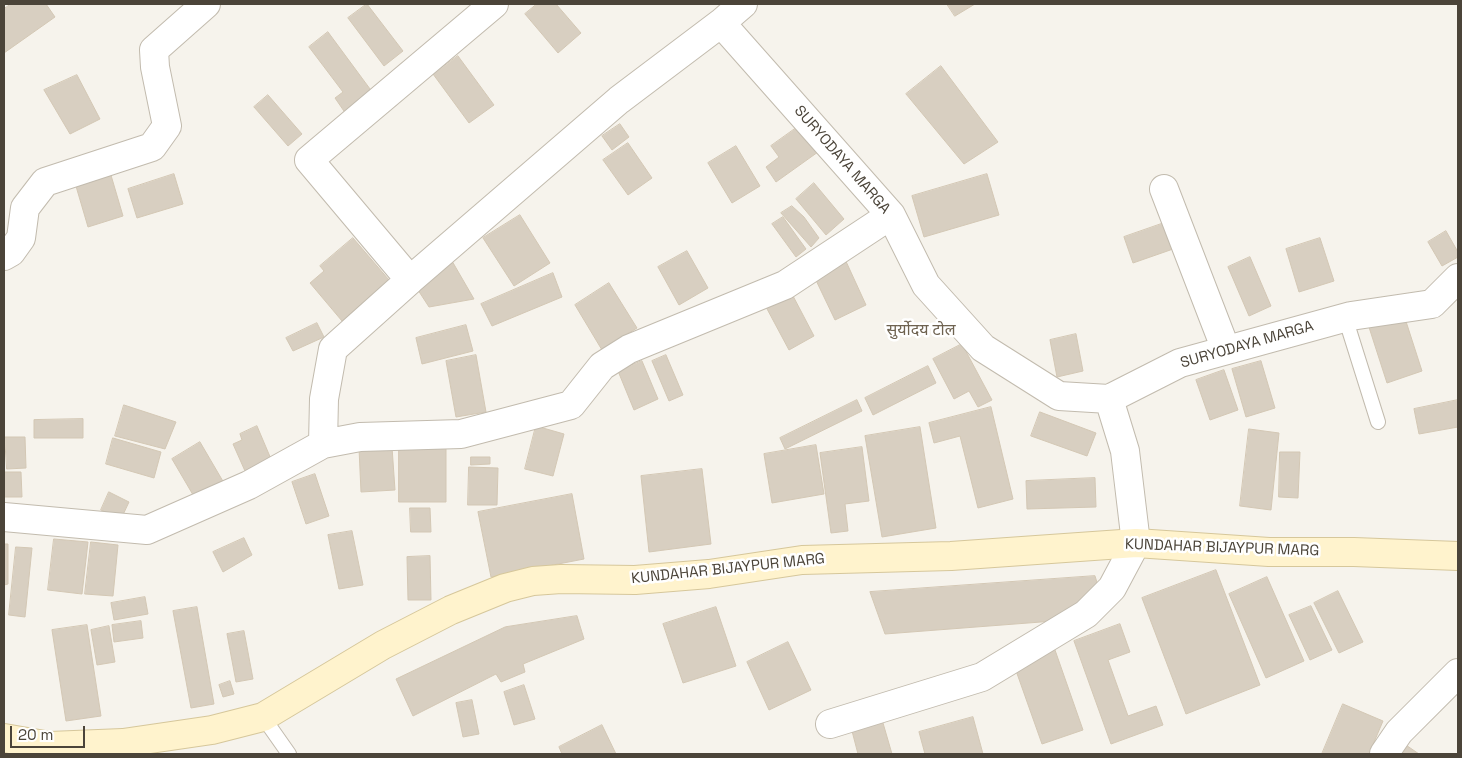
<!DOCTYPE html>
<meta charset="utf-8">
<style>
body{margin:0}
#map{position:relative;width:1462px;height:758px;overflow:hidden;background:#f6f3ec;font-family:"Space Grotesk",sans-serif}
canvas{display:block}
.frame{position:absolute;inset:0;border:5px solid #4b4439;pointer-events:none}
.scale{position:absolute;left:10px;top:726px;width:75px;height:22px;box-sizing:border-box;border:2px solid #4b4439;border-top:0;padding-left:6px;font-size:15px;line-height:18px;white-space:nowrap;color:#4b4439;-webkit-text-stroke:4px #fff;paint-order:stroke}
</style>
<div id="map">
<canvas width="1462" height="758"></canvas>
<div class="frame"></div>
<div class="scale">20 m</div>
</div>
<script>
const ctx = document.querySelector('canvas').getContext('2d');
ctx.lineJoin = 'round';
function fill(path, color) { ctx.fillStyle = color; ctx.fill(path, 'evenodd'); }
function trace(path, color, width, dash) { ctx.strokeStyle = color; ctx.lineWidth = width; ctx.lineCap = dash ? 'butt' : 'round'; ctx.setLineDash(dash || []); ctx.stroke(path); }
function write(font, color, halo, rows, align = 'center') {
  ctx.font = font + ' "Space Grotesk","Noto Sans Devanagari",sans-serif'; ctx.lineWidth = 5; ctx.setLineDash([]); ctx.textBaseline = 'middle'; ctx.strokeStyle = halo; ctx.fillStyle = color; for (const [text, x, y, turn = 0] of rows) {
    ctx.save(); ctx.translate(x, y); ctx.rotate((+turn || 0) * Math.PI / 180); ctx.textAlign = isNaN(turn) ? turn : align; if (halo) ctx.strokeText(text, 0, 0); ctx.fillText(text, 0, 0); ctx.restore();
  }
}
const building = new Path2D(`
 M11 4H46L55 17 4 53V9Z
 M367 4 403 51 384 66 348 18Z
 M537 4H556L581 33 558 53 525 14Z
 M947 4H975L955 16Z
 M328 32 373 93 346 114 335 98 343 92 309 47Z
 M458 56 494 105 469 123 433 74Z
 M941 66 998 142 964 164 906 94Z
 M77 75 100 119 70 134 44 90Z
 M268 95 302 134 288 146 254 107Z
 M620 124 629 137 612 150 602 136Z
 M799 126 818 152 776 182 766 167 779 157 771 146Z
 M628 143 652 178 628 195 603 160Z
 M736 146 760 186 732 203 708 163Z
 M108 165 123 216 88 227 73 176Z
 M174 174 183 204 137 218 128 189Z
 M987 174 999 215 924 237 912 196Z
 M814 183 844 219 826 235 796 199Z
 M792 206 804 217 819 238 811 247 781 213Z
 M520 215 550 263 514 286 483 238Z
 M783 217 806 249 796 257 772 224Z
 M1167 222 1176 248 1133 263 1124 237Z
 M1446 231 1458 252V257L1442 266 1428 242Z
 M353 238 389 280 342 321 310 283 324 271 320 266Z
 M1320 238 1334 281 1299 292 1286 249Z
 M687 251 708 288 679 305 658 267Z
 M844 257 866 305 835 320 812 272Z
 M1250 257 1271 306 1249 316 1228 267Z
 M452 261 474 299 429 307 418 290Z
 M553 273 562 297 492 326 481 304Z
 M609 283 637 328 602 350 575 305Z
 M792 294 814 336 789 350 766 307Z
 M1402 309 1422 371 1387 383 1367 321Z
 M317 323 324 337 293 351 286 338Z
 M466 325 473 351 422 364 416 338Z
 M1076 334 1083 371 1057 377 1050 340Z
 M962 344 992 400 978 407 969 391 954 399 933 359Z
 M476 355 486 412 456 417 446 361Z
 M666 355 683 395 669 401 652 361Z
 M642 361 658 399 634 410 618 371Z
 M1261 361 1275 408 1246 417 1232 369Z
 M928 366 936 383 873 415 865 398Z
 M1224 370 1238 410 1210 420 1196 380Z
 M857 400 862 411 785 449 780 438Z
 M1458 400V427L1419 434 1414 409Z
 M124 405 176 422 165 449 115 436Z
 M991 407 1013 499 978 508 960 436 934 443 929 423Z
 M1040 412 1096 433 1087 456 1031 436Z
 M83 419V438H34V420Z
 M257 426 271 459 245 471 233 444 242 440 240 434Z
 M536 426 564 434 553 476 525 469Z
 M920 427 936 528 882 537 865 436Z
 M1249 429 1279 433 1271 510 1240 506Z
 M5 437H25L26 468 7 469Z
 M113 438 161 452 154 478 106 464Z
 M200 442 224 483 196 500 172 459Z
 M816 445 824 494 772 503 764 454Z
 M392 447 395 490 361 492 359 448Z
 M399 447H446V502H399Z
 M862 447 869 501 845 504 848 531 831 533 820 453Z
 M1280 452H1300L1298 498 1279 497Z
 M471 457H490V464L471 465Z
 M469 467 498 468 497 505H468Z
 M702 469 711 544 649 552 641 476Z
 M4 472H21L22 497H4Z
 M315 474 329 516 306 524 292 482Z
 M1095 478 1096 507 1027 509 1026 481Z
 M109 492 129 502 121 519 101 510Z
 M572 494 584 559 491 577 478 512Z
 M410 508H430L431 532H411Z
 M352 531 363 585 339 589 328 535Z
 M244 538 252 555 223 572 213 552Z
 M54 539 88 542 82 594 48 590Z
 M91 542 118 545 113 596 85 594Z
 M4 544H8V584L4 585Z
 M16 547 32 548 25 617 9 615Z
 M430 556 431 600H408L407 557Z
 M1216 570 1260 685 1186 714 1142 598Z
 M1095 576 1101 595 1054 621 885 634 870 592Z
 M1267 577 1304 661 1266 678 1229 594Z
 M1338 591 1363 642 1339 653 1314 603Z
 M145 597 148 614 114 620 111 603Z
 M1311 606 1332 650 1310 660 1289 615Z
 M197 607 214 704 191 708 173 611Z
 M716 607 736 666 683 683 663 624Z
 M577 616 584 639 523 664 525 672 501 682 496 674 413 716 396 679 505 627Z
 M141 621 143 638 114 642 112 625Z
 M1120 624 1130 652 1108 660 1128 716 1156 706 1163 725 1111 744 1074 641Z
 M87 625 101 716 66 721 52 630Z
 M109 626 115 662 97 665 91 630Z
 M244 631 253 679 236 682 227 634Z
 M788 642 811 690 769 710 747 662Z
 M1055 650 1083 730 1042 744 1014 665Z
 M230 681 234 694 223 697 219 685Z
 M524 685 535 719 514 725 504 692Z
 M472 700 479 734 463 737 456 703Z
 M1343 704 1383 721 1369 754H1322Z
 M973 717 983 754H925L919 732Z
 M883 723 892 754H858L852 731Z
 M602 725 616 754H562L559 747Z
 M1403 743 1419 754H1394Z`);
fill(building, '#d8cfc1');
trace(building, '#d3c7b4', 1);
const service = new Path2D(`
 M1345 317 1378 422
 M263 717 289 754`);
const minor = new Path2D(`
 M494 4 309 160 410 280 619 100 721 23
 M743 4 721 23 891 215 926 285 983 348 1059 396 1109 399 1180 363 1351 316 1432 304 1458 278
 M1164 189 1226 350
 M4 256 11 252 21 238 25 208 45 182 152 147 167 126 155 67 154 50 206 4
 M323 444 360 437 461 434 571 405 602 366 629 349 785 285 891 215
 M4 517 147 530 249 485 323 444 324 399 333 349 410 280
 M830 724 982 677 1086 614 1112 588 1136 543 1125 451 1109 399
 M1384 754 1399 732 1458 673`);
const secondary = new Path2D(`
 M4 738 50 746 123 743 212 730 263 717 383 645 451 610 505 588 533 581 561 579 635 580 709 574 802 560 951 556 1136 543 1269 552H1354L1458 556`);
trace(service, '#c2bbae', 16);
trace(minor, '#c2bbae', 30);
trace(secondary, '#d6c79b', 30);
trace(service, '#fff', 14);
trace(minor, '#fff', 28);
trace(secondary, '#fff3cd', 28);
write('15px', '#4b4439', '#fff', [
 ["SURYODAYA MARGA",842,160,49],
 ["SURYODAYA MARGA",1247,345,-16],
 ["KUNDAHAR BIJAYPUR MARG",1222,548,2],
 ["KUNDAHAR BIJAYPUR MARG",728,569,-6]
]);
write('16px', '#6e6250', '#fff', [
 ["सुर्योदय टोल",921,331]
]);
</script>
